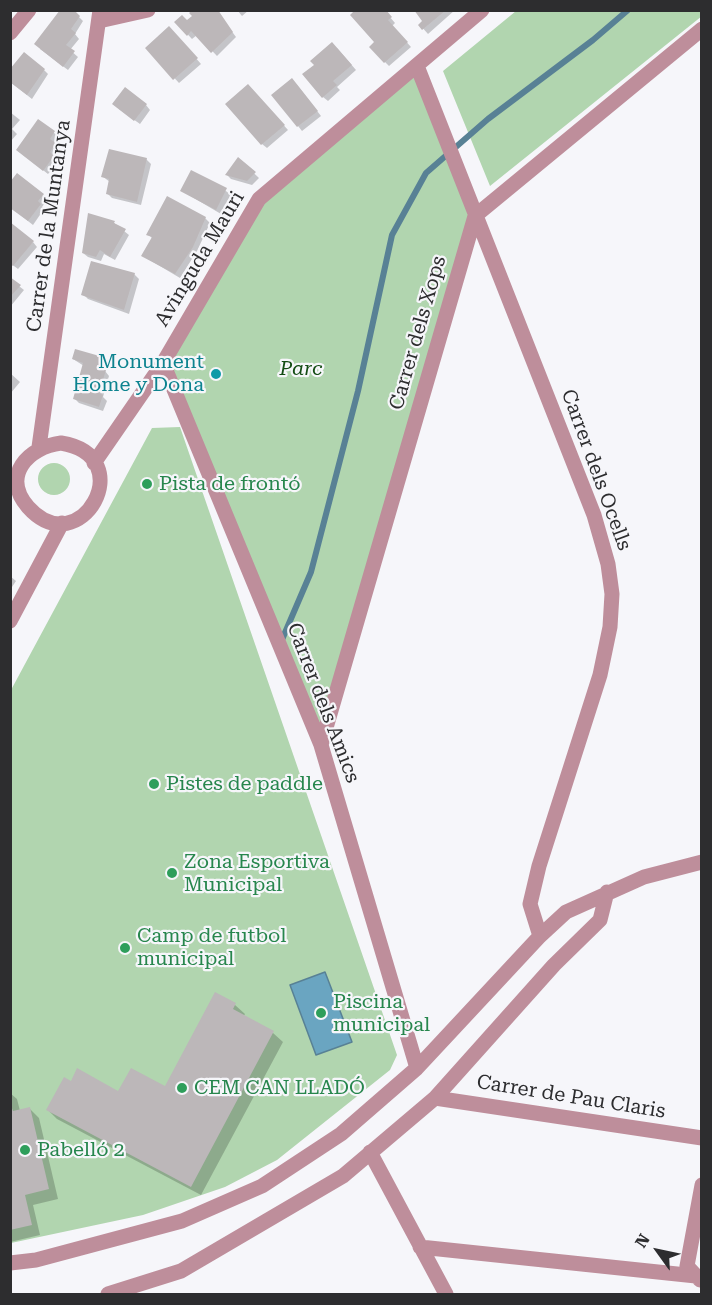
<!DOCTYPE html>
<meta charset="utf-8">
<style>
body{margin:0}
#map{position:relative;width:712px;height:1305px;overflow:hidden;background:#f6f6fa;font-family:"Roboto Serif",serif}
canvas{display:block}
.frame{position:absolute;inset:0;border:12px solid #2d2d2f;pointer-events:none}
.north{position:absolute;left:628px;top:1221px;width:60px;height:60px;-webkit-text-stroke:4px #f6f6fa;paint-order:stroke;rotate:303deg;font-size:16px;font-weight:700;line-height:24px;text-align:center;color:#2d2d2f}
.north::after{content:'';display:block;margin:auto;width:21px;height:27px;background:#2d2d2f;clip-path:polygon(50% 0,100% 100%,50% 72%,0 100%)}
</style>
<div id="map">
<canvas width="712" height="1305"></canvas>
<div class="frame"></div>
<div class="north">N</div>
</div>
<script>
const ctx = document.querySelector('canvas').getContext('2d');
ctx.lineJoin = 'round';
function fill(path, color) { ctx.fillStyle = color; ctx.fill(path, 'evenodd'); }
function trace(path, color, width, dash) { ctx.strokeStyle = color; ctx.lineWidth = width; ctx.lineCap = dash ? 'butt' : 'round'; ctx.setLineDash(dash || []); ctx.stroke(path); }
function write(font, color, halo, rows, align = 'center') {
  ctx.font = font + ' "Roboto Serif",serif'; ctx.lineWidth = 4.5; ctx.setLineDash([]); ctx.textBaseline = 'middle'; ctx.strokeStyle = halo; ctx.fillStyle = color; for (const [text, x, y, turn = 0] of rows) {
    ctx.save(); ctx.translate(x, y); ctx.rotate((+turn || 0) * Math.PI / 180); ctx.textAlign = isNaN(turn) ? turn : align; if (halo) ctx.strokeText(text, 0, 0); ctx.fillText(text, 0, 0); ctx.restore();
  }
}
fill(new Path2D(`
 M516 11 701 10 702 16 490 186 443 71Z
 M417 66 475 216 321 745 163 363 259 199Z
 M180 427 397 1055 390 1070 277 1160 225 1187 143 1215 11 1243V690L152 428Z
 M38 479a16 16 0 1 1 32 0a16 16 0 1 1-32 0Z`), '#b1d5af');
const water = new Path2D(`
 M325 972 352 1042 316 1055 290 985Z`);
fill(water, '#6aa5c1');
trace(water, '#588195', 1.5);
fill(new Path2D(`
 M72 10 83 21 75 34 79 39 70 50 78 57 68 70 40 49Z
 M216 10 236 37 217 56 197 35 192 39 176 22H187Z
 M237 10H249L242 16Z
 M384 10 395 23 392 26 411 47 389 66 385 62Z
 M416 10H455L428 34 420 25 425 21Z
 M174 33 201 64 179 83 147 48Z
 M337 48 356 70 337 87 340 90 328 101 323 97Z
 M44 70 48 74 32 99 10 82Z
 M297 85 321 116 302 131 298 126Z
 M253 91 288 130 267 148 262 144Z
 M146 105 150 110 140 124 119 109Z
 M10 112 20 120 12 129 17 134 10 142Z
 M39 121 59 137 54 144 59 149 53 157 58 162 48 174 17 150Z
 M146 159 151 164 141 205 112 198 107 193 110 182 102 176Z
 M239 159 259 178 252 185 231 179 227 175Z
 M192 172 231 194 221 214 182 191Z
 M43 195 47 200 42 207 44 209 33 225 10 207Z
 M89 215 114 223 129 235 115 260 104 254 101 261 88 257 83 253Z
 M205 218 210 223 197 251 180 278 143 256 153 239 148 234Z
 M33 242 37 247 18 269 10 263Z
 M134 274 139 279 129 314 88 299 83 294Z
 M10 279 24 290 10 307Z
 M73 359H102L107 363 105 371 109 376 103 397 107 401 103 411 79 403 74 398 84 366Z
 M10 373 20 382 10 394Z
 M10 576 16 581 10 590Z
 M216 994 235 1005 245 1014 243 1017 273 1033 283 1042 201 1195 57 1119 47 1109 71 1083 119 1093 166 1088Z
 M10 1093 17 1099 20 1111 30 1109 39 1118 58 1199 33 1205 40 1235 10 1242Z`), '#0003');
trace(new Path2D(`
 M281 642 311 572 358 391 392 235 426 173 488 119 593 40 628 10`), '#588195', 6);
fill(new Path2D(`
 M60 10H74L80 16 71 29 76 33 66 45 75 51 63 67 34 44Z
 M192 10H218L233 32 211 53 191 31 187 36 174 22 182 15 187 20 192 16 189 13Z
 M355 10H386L392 17 388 20 408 42 384 63 369 47 374 42 350 15Z
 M414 10H446L422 30 418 25 422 21Z
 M169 26 198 58 173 80 145 48Z
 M332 42 352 65 333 81 337 85 322 98 302 74 314 65 310 61Z
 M24 52 45 69 27 95 10 82V69Z
 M292 78 318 111 297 127 271 95Z
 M248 84 285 125 261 145 225 104Z
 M125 87 147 104 134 121 112 104Z
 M38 119 55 131 50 139 56 143 50 152 54 156 43 171 16 150Z
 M109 149 147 158 137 202 106 194 109 179 101 177Z
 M238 157 256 172 247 181 225 175Z
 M191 170 227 188 216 210 180 191Z
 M17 173 44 194 38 201 41 204 28 221 10 208V182Z
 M167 196 206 217 193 247 175 274 141 256 152 237 146 235Z
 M88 213 115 221 114 223 126 229 110 257 100 250 96 257 82 253Z
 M10 222 34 241 13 266 10 264Z
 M91 261 135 273 124 310 81 295Z
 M10 277 21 285 10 297Z
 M75 349 103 357 100 368 106 370 99 393 103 395 99 407 73 399 83 363 72 359Z
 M215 992 236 1003 233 1009 274 1031 191 1187 46 1110 64 1077 71 1081 77 1068 118 1091 131 1068 165 1086Z
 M10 1103 13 1111 30 1107 49 1189 25 1195 32 1225 10 1230Z`), '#bcb7b9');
trace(new Path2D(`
 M99 21 148 10
 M10 33 29 10
 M417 66 594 515 608 564 612 594 610 627 600 675 539 866 530 904 540 936
 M163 363 321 745 417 1068
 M61 443C142 456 80 565 28 507 1 476 28 447 61 443Z
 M39 447 100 10
 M94 463 163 363 259 199 482 10
 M10 621 62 523
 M321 745 475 216 702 29
 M435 1098 702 1138
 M370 1152 446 1294
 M420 1247 696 1276
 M10 1263 36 1260 182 1221 262 1186 341 1134 417 1068 540 936 566 912 644 877 702 862
 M700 1280 687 1266 702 1185
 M108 1294 181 1271 343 1176 435 1098 554 965 600 920 607 892`), '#be8e9b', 15);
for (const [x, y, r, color] of [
 [216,374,6,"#0f9aa8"],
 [147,484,6,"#2e9e5b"],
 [154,784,6,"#2e9e5b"],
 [172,873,6,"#2e9e5b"],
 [125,948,6,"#2e9e5b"],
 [321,1013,6,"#2e9e5b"],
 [182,1088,6,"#2e9e5b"],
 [25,1150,6,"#2e9e5b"]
]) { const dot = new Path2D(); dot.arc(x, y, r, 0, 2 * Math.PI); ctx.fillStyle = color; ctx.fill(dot); trace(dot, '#f6f6fa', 2); }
write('20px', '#2d2d2f', '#f6f6fa', [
 ["Carrer de la Muntanya",49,226,-82],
 ["Avinguda Mauri",200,259,-59],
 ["Carrer dels Xops",418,333,-74],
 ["Carrer dels Ocells",596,470,70],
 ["Carrer dels Amics",323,703,69],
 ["Carrer de Pau Claris",571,1097,9]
]);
write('20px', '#0d838f', '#f6f6fa', [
 ["Monument",204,362],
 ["Home y Dona",204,385]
], 'right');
write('italic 20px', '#134c14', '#f6f6fa', [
 ["Parc",301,369]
]);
write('20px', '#27864d', '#f6f6fa', [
 ["Pista de frontó",159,484],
 ["Pistes de paddle",166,784],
 ["Zona Esportiva",184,862],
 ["Municipal",184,885],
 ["Camp de futbol",137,936],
 ["municipal",137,959],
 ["Piscina",333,1002],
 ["municipal",333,1025],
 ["CEM CAN LLADÓ",194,1088],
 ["Pabelló 2",37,1150]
], 'left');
</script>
